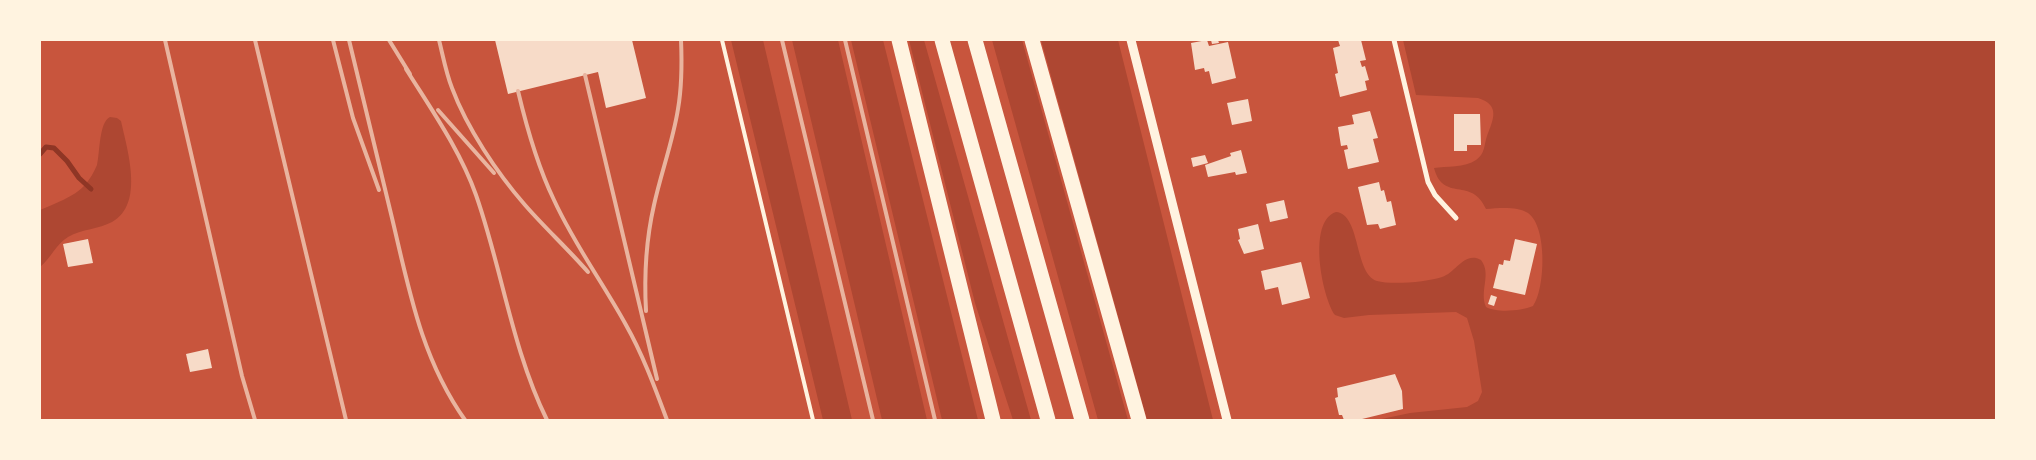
<!DOCTYPE html>
<style>
body{margin:0}
#map{position:relative;width:2036px;height:460px;overflow:hidden;background:#c8553d;font-family:Poppins,sans-serif}
canvas{display:block}
.frame{position:absolute;inset:0;border:41px solid #fff3e0;pointer-events:none}
</style>
<div id="map">
<canvas width="2036" height="460"></canvas>
<div class="frame"></div>
</div>
<script>
const ctx = document.querySelector('canvas').getContext('2d');
ctx.lineJoin = 'round';
function fill(path, color) { ctx.fillStyle = color; ctx.fill(path, 'evenodd'); }
function trace(path, color, width, dash) { ctx.strokeStyle = color; ctx.lineWidth = width; ctx.lineCap = dash ? 'butt' : 'round'; ctx.setLineDash(dash || []); ctx.stroke(path); }
fill(new Path2D(`
 M731 40H763L852 420H823Z
 M792 40H838L927 420H882Z
 M851 40H883L978 420H942Z
 M909 40H924L1031 420H1013L975 303Z
 M992 40H1022L1128 420H1098Z
 M1041 40H1118L1213 420H1147Z
 M1403 40H1996V420H1377L1410 413 1467 407 1478 401 1482 392 1474 341 1467 318 1456 312 1369 315 1344 318 1335 315C1322 297 1307 221 1336 212 1361 214 1354 274 1377 281 1391 285 1428 282 1442 277 1456 273 1464 251 1481 260 1492 274 1479 291 1486 307 1497 313 1521 311 1533 306 1545 290 1548 227 1528 213 1517 206 1499 208 1486 209 1472 176 1443 203 1434 168 1446 166 1465 168 1476 160 1485 154 1484 145 1487 136 1493 120 1501 105 1478 98L1416 95Z
 M110 117 117 118 121 121C127 149 145 204 112 222 99 229 82 229 68 237 56 244 51 258 40 267V210C54 204 74 197 85 185 90 179 94 172 97 165 100 152 99 122 110 117Z`), '#ae4732');
trace(new Path2D(`
 M40 154 46 147 54 148 67 161 79 178 91 189`), '#8f3625', 5);
fill(new Path2D(`
 M495 40H632L646 98 606 108 598 72 508 94Z
 M1207 40 1209 46 1228 42 1236 78 1212 84 1209 71 1205 72 1204 68 1195 70 1191 43Z
 M1211 40H1218L1219 43 1212 44Z
 M1338 40H1361L1366 60 1360 61 1362 67 1365 66 1369 80 1365 81 1367 90 1340 97 1335 74 1338 73 1333 48 1340 46Z
 M1248 99 1252 121 1232 125 1227 103Z
 M1370 111 1378 138 1373 139 1379 162 1348 169 1344 150 1348 149 1347 145 1341 146 1338 127 1354 124 1352 115Z
 M1454 114H1480L1481 145H1467V151H1454Z
 M1241 150 1247 173 1236 175 1235 172 1208 177 1205 165 1231 156 1230 153Z
 M1205 155 1208 163 1193 167 1191 158Z
 M1379 182 1381 191 1384 190 1387 202 1391 201 1396 225 1380 229 1378 224 1367 225 1358 187Z
 M1284 200 1288 218 1270 222 1266 204Z
 M1258 224 1264 249 1244 254 1238 240 1240 239 1238 229Z
 M88 239 93 263 68 267 63 244Z
 M1515 239 1537 244 1525 295 1493 288 1499 264 1503 265 1504 260 1510 261Z
 M1301 262 1310 298 1282 305 1278 287 1265 290 1261 271Z
 M1491 295 1497 297 1494 306 1488 304Z
 M208 349 212 368 190 372 186 354Z
 M1395 374 1402 391 1403 409 1358 420H1344L1342 415H1339L1335 398 1338 397 1337 388Z`), '#f7dbc8');
trace(new Path2D(`
 M722 40 813 420`), '#fff3e0', 4);
trace(new Path2D(`
 M1394 40 1428 182 1435 195 1456 218`), '#fff3e0', 5);
trace(new Path2D(`
 M1131 40 1227 420`), '#fff3e0', 9);
trace(new Path2D(`
 M899 40 993 420
 M942 40 1048 420
 M975 40 1082 420
 M1032 40 1139 420`), '#fff3e0', 15);
trace(new Path2D(`
 M165 40 242 376 255 420
 M255 40 346 420
 M333 40 353 118 379 190
 M349 40C363 99 378 158 392 218 409 289 421 358 465 420
 M389 40 410 74
 M439 40C443 56 446 73 452 88 467 128 497 173 525 205 545 228 568 249 588 272
 M782 40 873 420
 M845 40 935 420
 M406 69C431 109 460 150 476 195 502 269 512 349 547 420
 M585 75 657 379
 M518 91C527 129 537 165 554 200 574 244 603 283 626 325 643 355 655 388 667 420
 M438 110 494 173
 M646 311C644 275 646 240 654 205 661 173 673 141 678 109 682 86 682 63 681 40`), '#e9b49f', 4);
</script>
